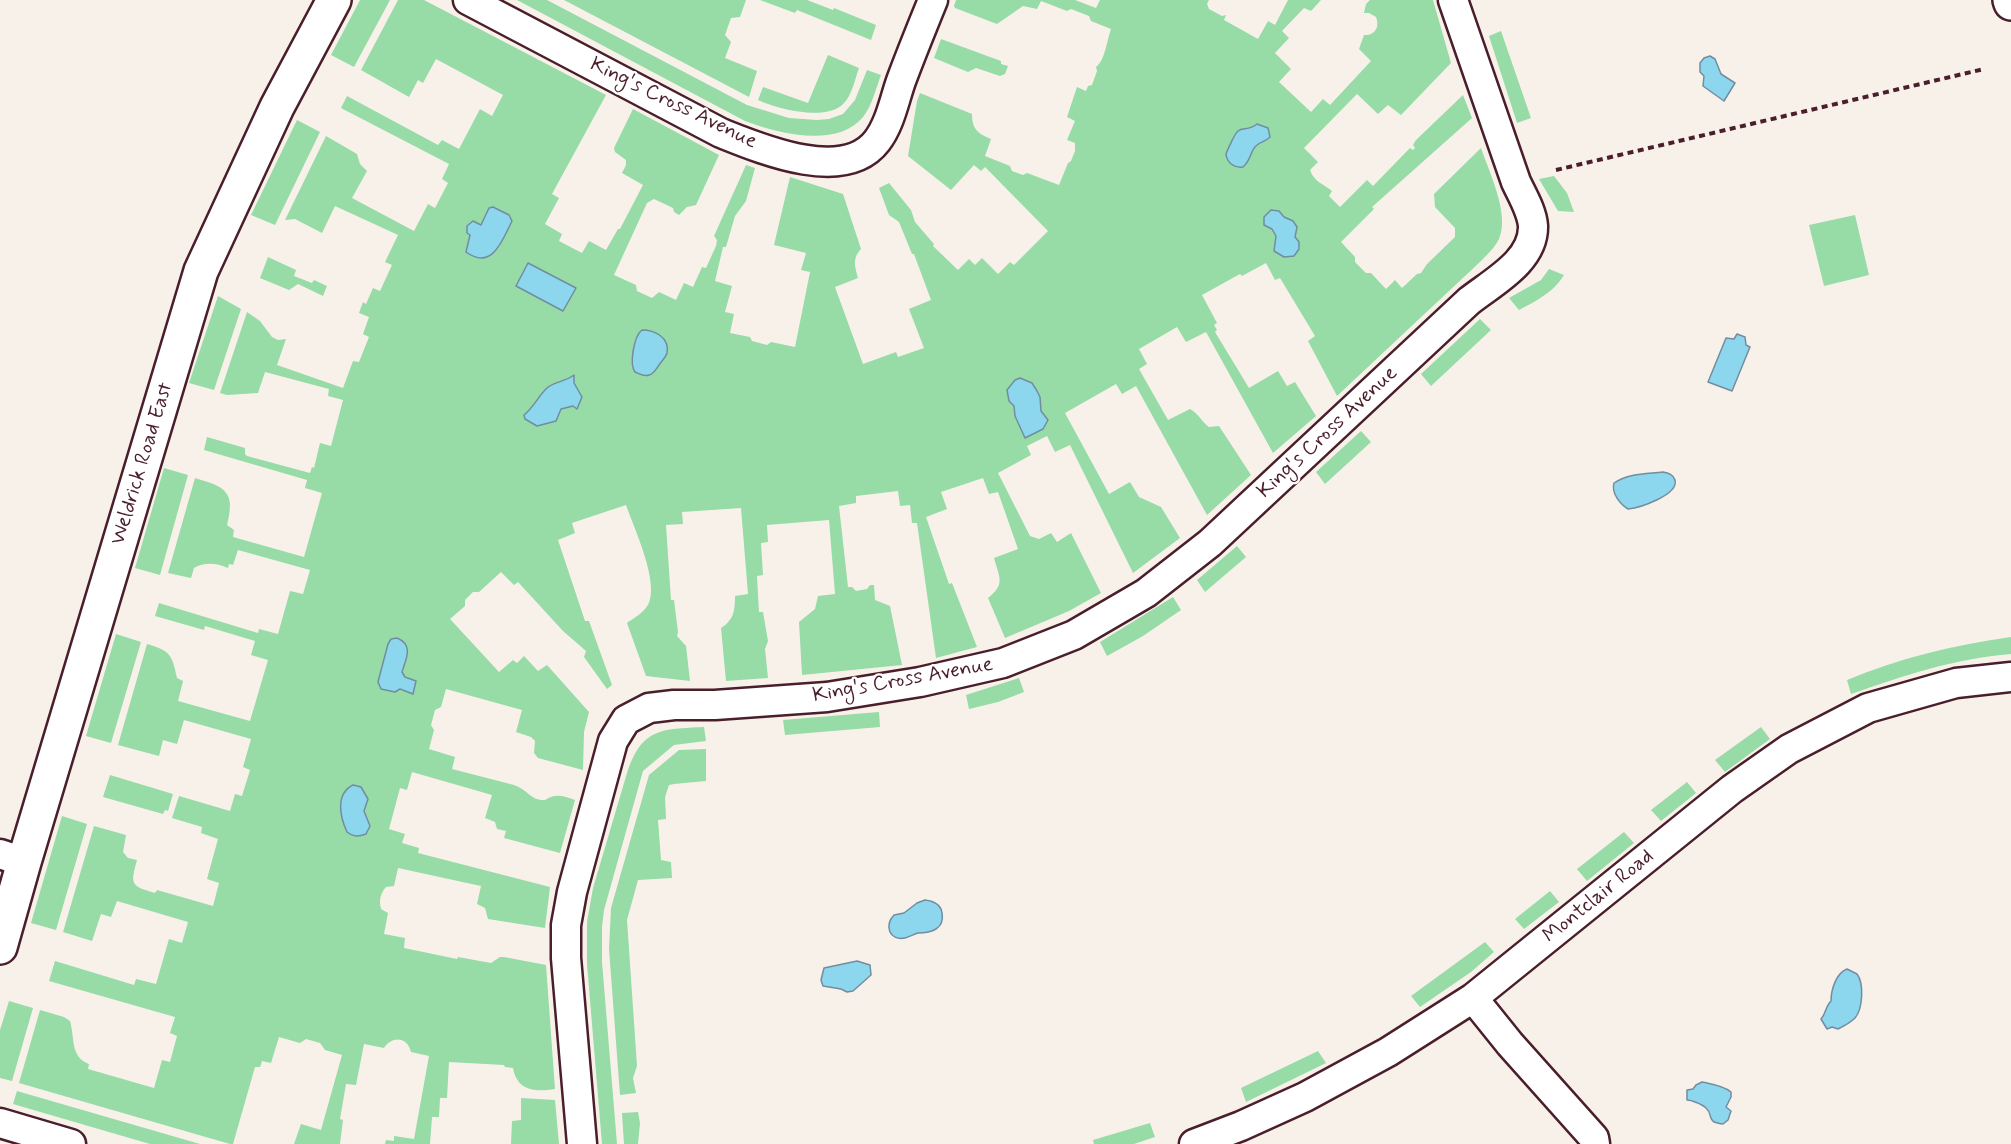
<!DOCTYPE html>
<style>
body{margin:0}
canvas{display:block;background:#f8f1e9}
</style>
<canvas width="2011" height="1144"></canvas>
<script>
const ctx = document.querySelector('canvas').getContext('2d');
ctx.lineJoin = 'round';
function fill(path, color) { ctx.fillStyle = color; ctx.fill(path, 'evenodd'); }
function trace(path, color, width, dash) { ctx.strokeStyle = color; ctx.lineWidth = width; ctx.lineCap = dash ? 'butt' : 'round'; ctx.setLineDash(dash || []); ctx.stroke(path); }
function write(font, color, halo, rows, align = 'center') {
  ctx.font = font + ' Mynerve,sans-serif'; ctx.lineWidth = 4.5; ctx.setLineDash([]); ctx.textBaseline = 'middle'; ctx.strokeStyle = halo; ctx.fillStyle = color; for (const [text, x, y, turn = 0] of rows) {
    ctx.save(); ctx.translate(x, y); ctx.rotate((+turn || 0) * Math.PI / 180); ctx.textAlign = isNaN(turn) ? turn : align; if (halo) ctx.strokeText(text, 0, 0); ctx.fillText(text, 0, 0); ctx.restore();
  }
}
fill(new Path2D(`
 M360 0H390L354 67 331 55Z
 M398 0H424L606 95 552 194 559 198 545 224 562 234 559 241 582 253 589 241 606 250 618 229H620L643 185 622 173 626 165V160L615 152 614 148 633 109 719 155 696 205 687 207 679 215 674 212 673 208 654 199 647 203 614 275 636 285 637 291 652 298 659 292 676 300 684 283 693 287 702 267 706 268 716 246 717 240 714 236 746 165 755 168 746 201 735 216 726 247H723L715 281 732 286 725 312 734 314 730 333 750 337 752 341 767 345 771 342 795 347 810 272 801 270 806 253 774 245 790 177 843 194 861 249C852 259 855 266 858 278L835 287 863 364 896 352 898 357 924 348 909 309 931 300 914 254H912L899 222 889 215 879 188 889 183 911 210 915 222 934 244 933 246 958 270 969 259 975 265 982 258 998 274 1010 262 1014 265 1048 231 985 167 981 171 974 165 951 190 908 156 917 101 920 93 972 114C972 129 978 134 991 139L985 156 1010 166 1012 171 1023 175 1027 173 1059 185 1068 163 1071 161 1075 151V143L1067 140 1075 121 1067 117 1077 87 1086 91 1088 86 1092 85 1097 71 1096 67C1105 61 1107 40 1111 29L1091 21 1089 16 1071 9 1067 11 1041 1 1037 9 1023 6 997 24 955 8 954 6 956 0H1075L1096 8 1100 0H1209L1207 4 1209 9 1222 16 1226 15 1224 20 1258 39 1268 21 1275 25 1288 0H1321L1311 11 1304 8 1282 31 1289 38 1275 53 1291 69 1279 82 1311 112 1323 99 1330 105 1371 61 1359 49 1364 35C1375 36 1380 27 1376 17L1369 13H1364L1366 4 1370 0H1433L1451 63 1401 115 1388 105 1378 114 1357 94 1304 148 1318 162 1310 170C1313 181 1325 185 1332 191L1329 196 1340 207 1367 180 1373 186 1410 148 1413 150 1415 148 1413 145 1416 140 1463 95 1472 118 1372 207 1374 209 1341 242 1355 257V262L1366 273H1371L1386 289 1395 280 1402 288 1417 274 1421 273 1427 264 1455 237V228L1435 207 1434 194 1481 148C1489 172 1510 214 1499 239 1495 247 1488 254 1481 261L1337 396 1308 341 1315 336 1280 278 1275 280 1266 263 1242 276 1240 274 1202 295 1217 323 1214 325 1217 330 1215 332 1249 388 1278 371 1287 386 1295 382 1316 416 1273 453 1206 332 1186 342 1177 327 1139 349 1147 364 1139 369 1168 420 1190 409C1198 413 1201 421 1209 427L1219 426 1251 475 1207 515 1136 386 1122 394 1116 384 1065 413 1109 494 1130 482 1139 497 1161 507 1180 538 1133 573 1070 445 1055 452 1047 436 1027 446 1031 455 998 473 1030 536 1039 539 1051 533 1057 542 1071 533 1101 593 1069 611 1005 638 988 598C1006 584 999 577 994 558L1018 549 998 492 989 494 983 478 941 492 947 509 926 517 949 584 952 583 977 647 936 658 917 523H912L910 505 900 506 898 491 856 496V503L839 506 848 587H852L856 591 867 589 870 585H874L875 600 890 606 902 665 802 675 799 622 815 609 818 596 835 594 829 520 767 525 768 542 761 543 763 575 757 576 759 612H763L768 641 765 649 768 678 726 681 721 628C734 620 735 610 735 596L748 594 741 508 682 512 683 524 666 525 671 600H674L678 632 677 636 686 646 690 681 646 676 627 623C634 618 643 613 648 605 660 583 634 528 626 505L572 523 575 533 558 540 585 621H589L612 685 607 689 584 657 586 651 563 631 518 582 514 585 501 572 479 592H473L465 600V606L450 619 499 672 513 660 517 663 524 656 538 671 547 665 589 712 584 732 583 770 538 758 534 753 535 741 531 737 516 732 522 710 446 689 441 707 435 710 431 725 434 730 429 749 455 757 452 769 514 785C528 790 531 801 545 800 556 793 563 796 575 800L560 853 504 838 506 831 497 829 495 822 485 818 492 795 412 772 407 790 400 788 389 829 405 834 402 843 419 848 418 853 550 887 545 928 488 919 485 908 477 904 481 886 398 868 394 886 386 887C380 894 379 900 381 909L388 913 384 934 405 938 404 948 457 959 458 957 491 963 500 957H504L546 965 555 1089C535 1092 517 1091 513 1068L505 1067 504 1065 449 1062 447 1098H440L439 1117H432L430 1144H385L386 1140 394 1141V1136L414 1139 429 1056 411 1052C408 1037 392 1035 384 1048L364 1044 356 1085 346 1084 340 1119 343 1120 340 1144H294L301 1124 321 1130 342 1055 325 1050 320 1043 306 1039 300 1043 279 1037 271 1063 262 1061 260 1067H255L233 1144H230L19 1083 40 1010 64 1017 70 1021C75 1038 70 1057 89 1064L88 1069 154 1088 162 1060 170 1062 177 1036 170 1033 175 1017 49 981 55 961 134 985 136 979 156 984 169 939 182 943 188 922 117 901 111 917 101 914 92 941 63 932 94 826 126 835 123 852 128 858 137 860C130 885 131 886 155 893L157 890 213 906 219 883 207 879 218 839 201 833 202 827 172 818 179 796 230 811 235 794 242 796 250 770 243 767 251 739 184 720 177 744 163 740 159 756 118 745 147 644C171 651 172 655 177 678L183 681 178 701 250 721 268 660 251 655 255 641 205 626 204 630 155 616 159 603 258 633 259 629 278 634 290 591 303 594 310 570 238 550 233 565 229 564 228 568C216 563 205 562 194 568L191 578 168 573 195 478C225 487 236 491 227 525L234 530 233 537 304 557 322 493 305 488 307 480 204 450 207 437 245 448V454L247 456 310 473 312 467 314 468 320 443 331 446 343 400 328 396 329 389 265 372 258 393 227 395 220 393 247 312 260 321 272 337 278 340 286 339 277 365 343 388 353 361 359 362 369 337 363 334 369 317 359 313 363 302 366 304 373 288 380 291 392 265 385 262 398 235 335 206 322 233 295 219 285 220 326 136 357 154 360 164 367 171 352 198 414 231 428 204 435 208 448 183 442 179 449 164 341 108 347 96 438 145 442 140 459 149 480 109 492 116 503 95 436 59 423 83 418 80 409 97 361 70Z
 M517 0H547L747 105 789 118 817 120 829 119 843 114 855 100 867 70 881 75C876 88 872 106 863 117 837 149 777 133 745 121Z
 M564 0H746L740 17 731 18 725 35 731 42 725 58 757 71 749 97Z
 M760 0H807L833 10 834 8 876 25 871 40 797 10 795 13Z
 M1501 31 1531 118 1517 123 1489 36Z
 M941 39 1001 61V64L1008 66 1005 74 1000 76 976 68 968 72 934 58Z
 M828 55 859 68C855 79 852 95 844 103 828 122 777 109 758 100L763 87 808 103Z
 M297 120 320 132 275 225 251 215Z
 M1554 176 1567 193 1574 212 1558 211 1539 179Z
 M1855 215 1869 275 1824 286 1809 225Z
 M268 257 296 270 294 276 312 283 314 280 327 286 323 296 298 284 289 290 260 278Z
 M1549 269 1564 275C1554 292 1536 301 1519 310L1509 298 1541 280Z
 M218 296 241 309 214 390 189 383Z
 M1480 319 1491 330 1431 386 1421 374Z
 M1361 431 1371 442 1325 484 1316 472Z
 M164 468 188 475 160 575 135 568Z
 M1237 546 1246 557 1205 592 1197 580Z
 M1173 597 1181 610 1143 636 1107 656 1100 642Z
 M116 634 141 642 111 743 86 736Z
 M2011 637V654C1956 658 1903 676 1851 694L1847 680C1899 658 1955 645 2011 637Z
 M1019 678 1024 692 998 702 969 709 966 695Z
 M879 712 880 727 785 735 783 720Z
 M704 727 706 741 674 745 643 771 604 910 602 927V962L617 1144H602L587 964V922L593 888 627 773C642 728 661 729 704 727Z
 M1761 727 1770 739 1725 772 1715 760Z
 M706 749V781L674 784 669 785 665 797 666 819 658 820 661 860 671 862 672 878 638 880 627 920 637 1066 633 1078 636 1093 620 1095 609 949 611 908 649 775 679 750Z
 M110 775 173 794 168 811 165 810 163 814 103 797Z
 M1687 782 1696 793 1661 821 1651 810Z
 M62 816 87 824 56 930 31 923Z
 M1624 832 1634 843 1587 881 1577 869Z
 M1550 891 1559 902 1524 929 1515 919Z
 M1485 942 1494 952 1471 972 1420 1007 1411 996Z
 M9 1001 33 1008 12 1081 0 1078V1030Z
 M1318 1051 1326 1063 1246 1102 1241 1088Z
 M17 1091 200 1144H150L13 1104Z
 M521 1098 555 1100 559 1144H511L512 1121 521 1120Z
 M638 1112 640 1123 638 1144H624L622 1113Z
 M1150 1123 1155 1137 1134 1144H1094L1093 1140Z`), '#97dba7');
const water = new Path2D(`
 M1710 56 1715 59 1721 74 1735 83 1724 101 1703 86 1704 76 1700 72V63L1704 58Z
 M1257 124 1268 128 1270 137C1265 142 1262 141 1257 145 1250 150 1252 159 1243 167 1234 168 1227 163 1226 154 1227 151 1235 133 1238 131 1243 127 1249 131 1257 124Z
 M493 207 509 215 512 221C502 241 492 271 466 252L470 235 467 233V226L473 221 481 225 489 208Z
 M1271 210 1279 211 1284 217 1293 221 1297 227 1295 237 1299 242V249L1294 256 1284 257 1274 251 1276 236 1272 229 1264 225V217Z
 M528 263 576 288 563 311 516 286Z
 M642 330C654 330 670 337 667 353 666 357 661 362 659 365 656 369 654 374 649 375 644 377 640 374 635 372 629 364 634 336 642 330Z
 M1737 334 1745 337 1746 345 1750 347 1732 391 1708 382 1726 338 1734 339Z
 M574 375V383L582 397 577 409 573 406 561 409 556 421 537 426 525 419 524 415C534 407 539 395 547 388 553 382 565 382 574 375Z
 M1020 378 1032 383 1037 391 1040 397 1041 411 1048 420 1043 429 1025 438 1015 416 1014 406 1009 401 1007 390 1015 380Z
 M1663 472C1668 473 1673 474 1675 480 1679 495 1639 508 1628 509 1620 504 1611 493 1614 483 1629 473 1646 474 1663 472Z
 M397 638C414 645 406 659 402 672L405 677 416 681 413 694 400 689 395 692 381 689 378 682 388 644 391 639Z
 M353 785 361 787 368 799 364 811 370 826 366 834C358 837 353 837 347 832 340 817 335 794 353 785Z
 M925 900C933 901 941 904 942 913 945 929 931 933 918 933 914 934 910 937 905 938 889 941 884 925 894 915L904 913 917 903Z
 M857 961 870 965 871 975 853 991 847 992 841 989 823 986 821 980 824 968Z
 M1847 969 1857 974C1864 983 1863 1009 1855 1018 1850 1023 1844 1026 1838 1029L1832 1027 1827 1029 1821 1019C1826 1014 1825 1007 1831 1001 1831 990 1836 973 1847 969Z
 M1702 1082C1711 1084 1724 1086 1731 1092V1097L1726 1107 1731 1111 1728 1120 1723 1124C1705 1122 1714 1115 1706 1108 1702 1104 1691 1100 1687 1100V1090L1693 1089 1696 1085Z`);
fill(water, '#8dd7ee');
trace(water, '#728da0', 1.5);
const street = new Path2D(`
 M468 0 721 133C761 149 844 184 877 141 890 124 894 101 901 81 911 54 922 27 933 0
 M0 854 24 862
 M1473 998 1510 1044 1594 1138 1595 1144
 M0 1123 71 1144
 M582 1144 566 958V925L572 892 613 741 626 720 649 708 674 705H715L827 697 920 682 1003 663 1074 635 1146 593 1210 543 1469 301C1493 282 1534 261 1533 226 1532 211 1522 195 1516 182L1453 0
 M1194 1144 1241 1126 1305 1097 1388 1052 1473 998 1732 789 1789 749 1868 708 1956 683 2011 677`);
const secondary = new Path2D(`
 M2010 0 2011 3
 M0 947 24 862 201 271 277 107 334 0`);
trace(street, '#4a1f2b', 33);
trace(secondary, '#4a1f2b', 38);
trace(new Path2D(`
 M1556 170 1984 69`), '#4a1f2b', 4, [6, 4.5]);
trace(street, '#fff', 28);
trace(secondary, '#fff', 33);
write('21px', '#4a1f2b', '#fff', [
 ["King's Cross Avenue",673,104,26],
 ["King's Cross Avenue",1328,433,-43],
 ["Weldrick Road East",143,464,-73],
 ["King's Cross Avenue",903,681,-10],
 ["Montclair Road",1599,897,-39]
]);
</script>
